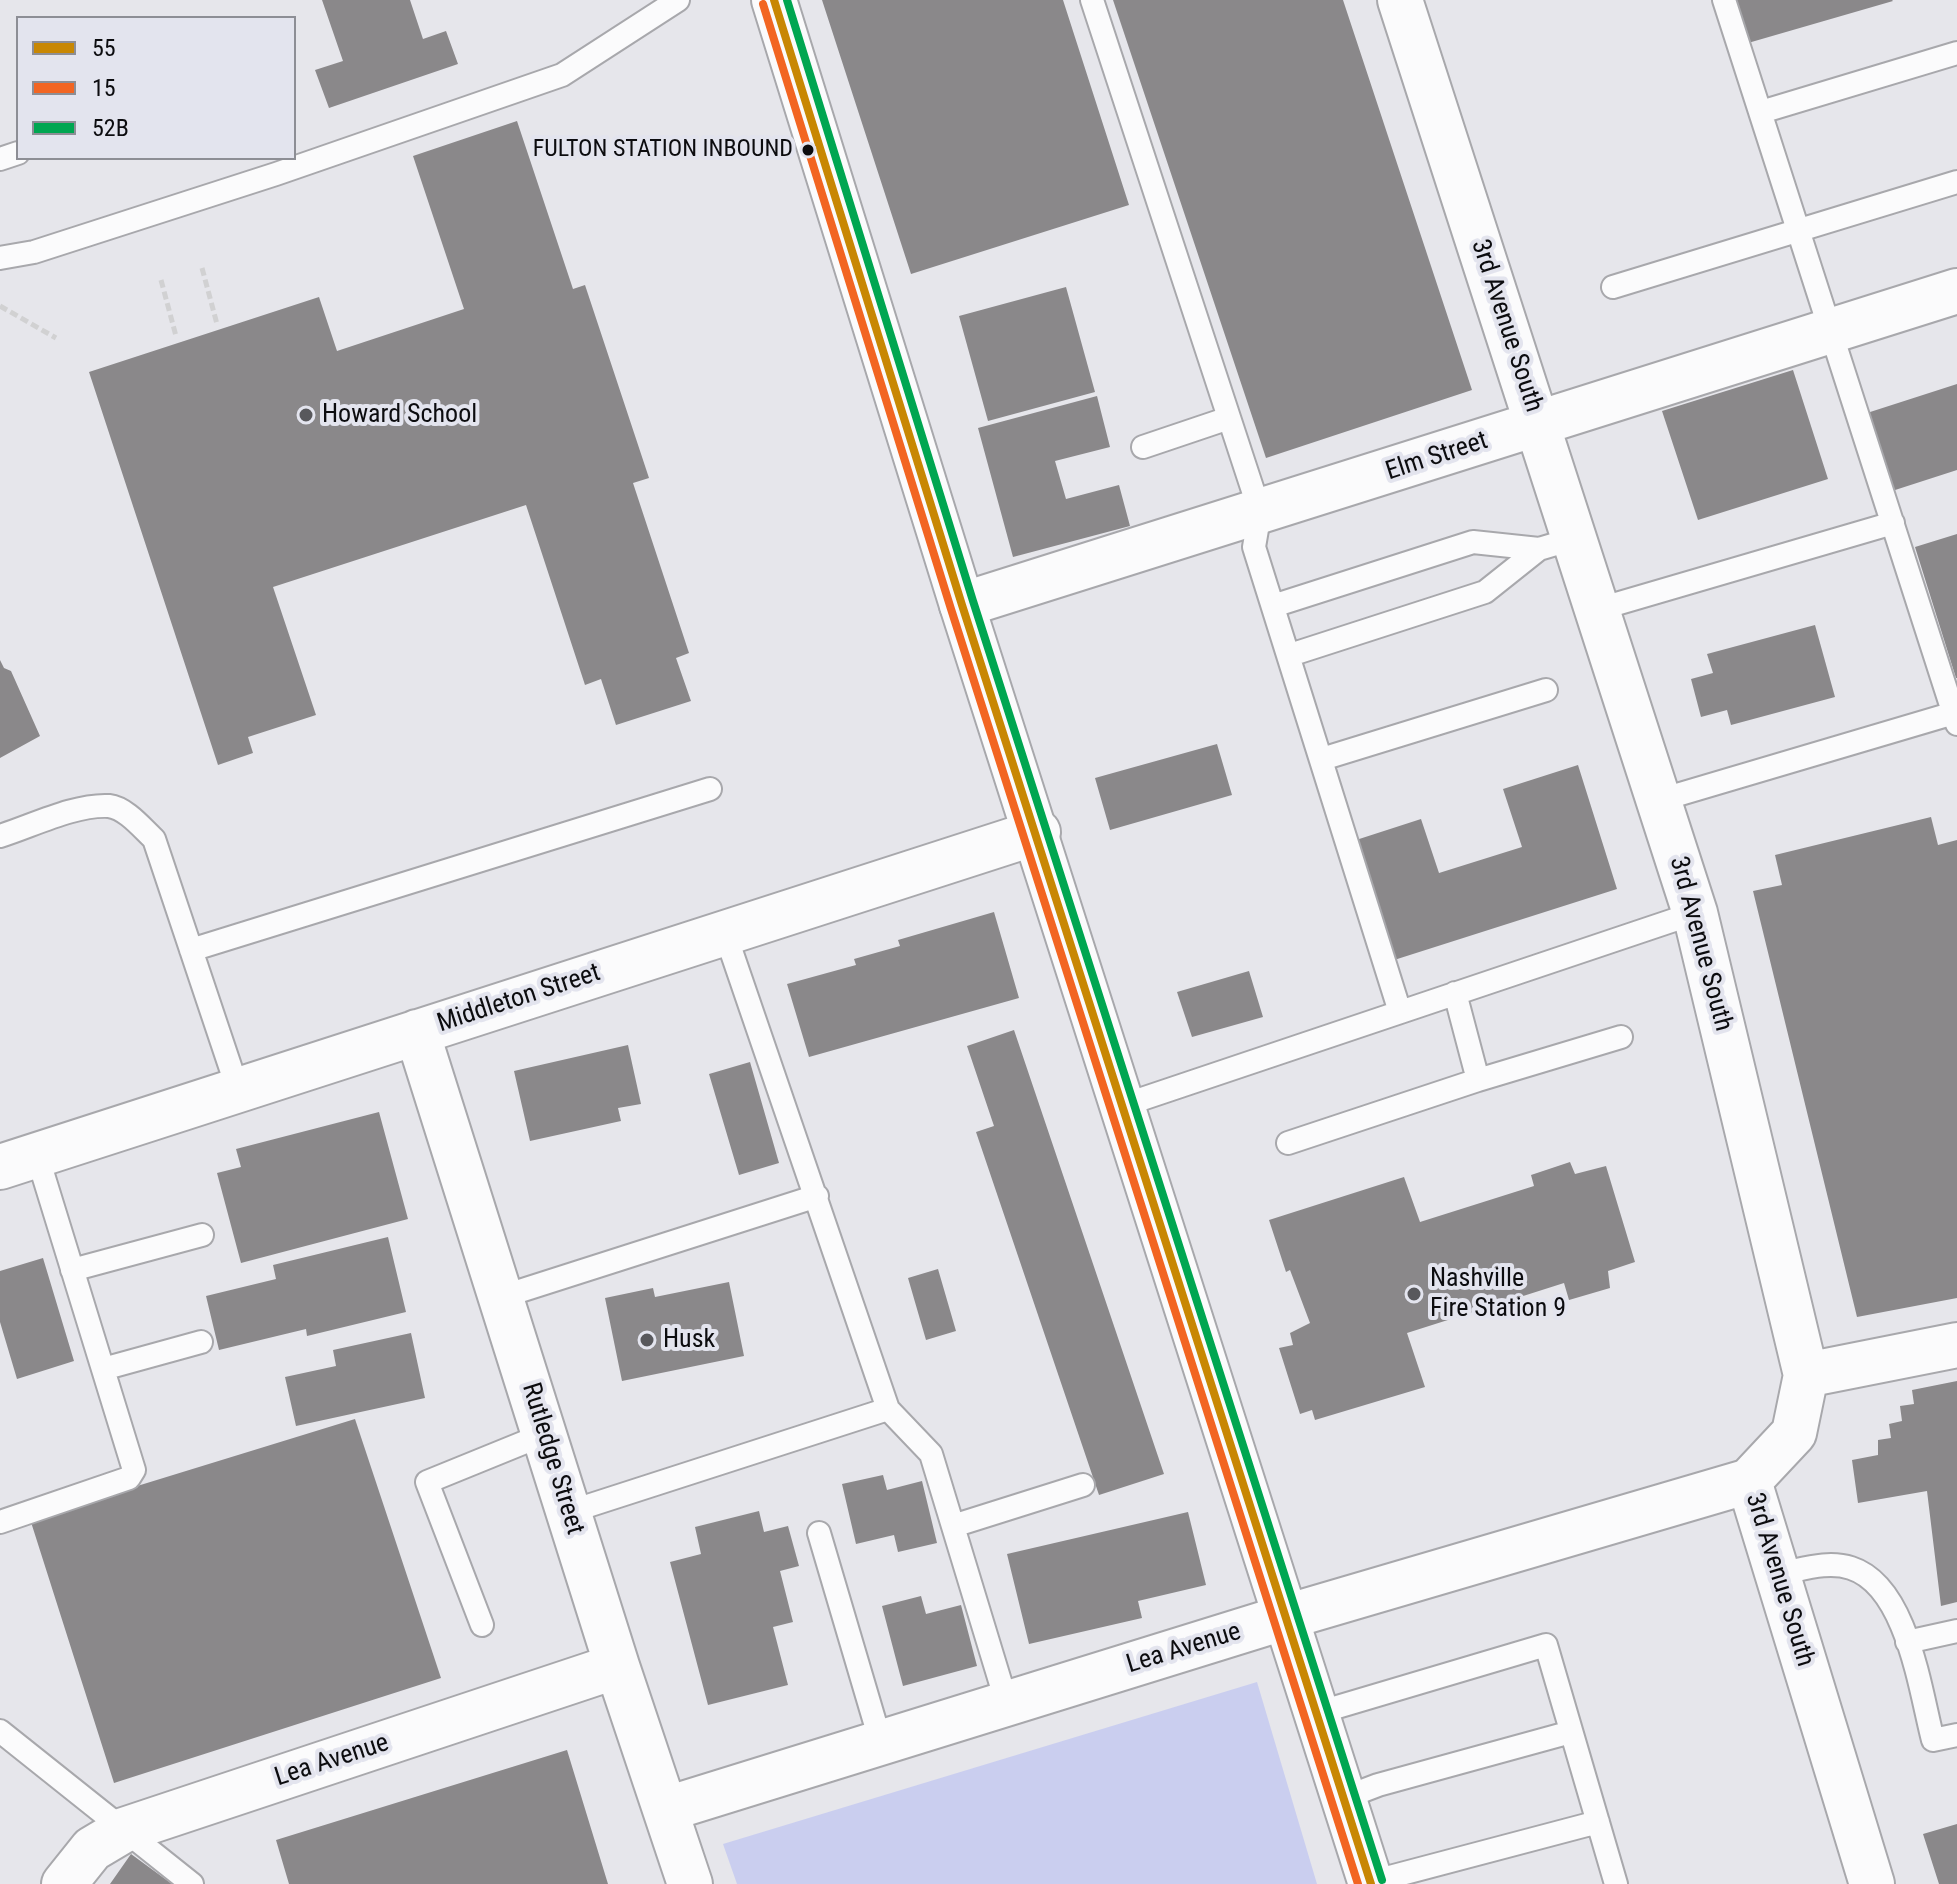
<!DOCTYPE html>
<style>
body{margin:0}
#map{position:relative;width:1957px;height:1884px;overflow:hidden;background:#e6e6eb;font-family:"Roboto Condensed",sans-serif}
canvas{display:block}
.legend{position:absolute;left:16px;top:16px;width:280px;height:144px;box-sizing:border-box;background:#e3e4ee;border:2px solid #8d8e95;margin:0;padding:10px 14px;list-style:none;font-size:24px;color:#0c0c0f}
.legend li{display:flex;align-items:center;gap:16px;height:40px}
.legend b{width:40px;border:2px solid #8d8e95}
</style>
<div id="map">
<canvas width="1957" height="1884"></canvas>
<ul class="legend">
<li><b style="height:10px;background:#c88703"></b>55</li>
<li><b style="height:10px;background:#f26522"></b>15</li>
<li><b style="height:10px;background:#00a651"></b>52B</li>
</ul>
</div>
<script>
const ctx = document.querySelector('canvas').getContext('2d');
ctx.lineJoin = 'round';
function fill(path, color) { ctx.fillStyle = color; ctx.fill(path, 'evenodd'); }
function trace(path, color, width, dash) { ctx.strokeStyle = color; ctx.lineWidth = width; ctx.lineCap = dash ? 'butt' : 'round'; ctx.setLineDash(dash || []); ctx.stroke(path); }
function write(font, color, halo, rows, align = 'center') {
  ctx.font = font + ' "Roboto Condensed",sans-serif'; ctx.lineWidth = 8; ctx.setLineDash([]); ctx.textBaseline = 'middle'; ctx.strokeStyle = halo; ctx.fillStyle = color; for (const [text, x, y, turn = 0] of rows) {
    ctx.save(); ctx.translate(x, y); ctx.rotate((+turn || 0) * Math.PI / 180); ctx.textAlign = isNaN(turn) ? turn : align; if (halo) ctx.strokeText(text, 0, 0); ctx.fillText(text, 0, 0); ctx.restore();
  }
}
fill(new Path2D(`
 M1257 1682 1317 1884H737L723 1844Z`), '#caceef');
fill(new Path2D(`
 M322 0H410L423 39 446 31 458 64 329 108 315 70 343 61Z
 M822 0H1063L1129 205 911 274Z
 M1113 0H1343L1472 390 1266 458Z
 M1735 0H1892L1893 1 1748 43Z
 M517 121 573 289 585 285 649 478 633 483 689 653 676 658 691 701 616 725 601 679 585 685 526 505 273 587 316 715 248 737 253 753 218 765 89 372 319 297 337 351 464 309 413 156Z
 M1066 287 1095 392 988 421 959 316Z
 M1793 370 1828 479 1698 520 1662 411Z
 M1957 384V470L1892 491 1867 413Z
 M1097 396 1110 447 1055 461 1066 499 1119 485 1130 526 1013 557 978 428Z
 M1957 534V678H1956L1915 547Z
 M1815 625 1835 697 1731 725 1727 710 1701 717 1691 679 1713 673 1707 654Z
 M0 660 4 668 11 671 40 736 0 758Z
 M1217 744 1232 795 1110 830 1095 778Z
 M1578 765 1617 889 1391 961 1353 841 1421 819 1439 873 1522 847 1503 789Z
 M1931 817 1938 845 1957 840V1298L1857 1317 1753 891 1782 885 1775 855Z
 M994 912 1019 998 809 1057 787 984 856 965 854 959 900 946 898 940Z
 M1249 971 1263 1017 1192 1037 1177 992Z
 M1014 1030 1164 1474 1099 1495 976 1132 994 1126 967 1046Z
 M628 1045 641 1104 618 1108 621 1121 530 1141 514 1071Z
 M750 1062 779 1163 739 1175 709 1074Z
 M379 1112 408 1219 241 1263 217 1173 241 1167 236 1149Z
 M1570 1162 1575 1174 1606 1166 1635 1262 1608 1271 1610 1288 1569 1300 1564 1283 1407 1333 1425 1387 1315 1420 1312 1410 1300 1414 1279 1348 1293 1345 1290 1333 1310 1323 1290 1270 1286 1272 1269 1220 1404 1177 1420 1222 1534 1186 1531 1175Z
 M388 1237 406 1312 307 1336 306 1329 219 1350 206 1296 276 1279 273 1265Z
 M43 1258 74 1361 17 1379 0 1322V1271Z
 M938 1269 956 1331 926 1340 908 1278Z
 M729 1282 744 1356 622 1381 605 1298 653 1288 655 1297Z
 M411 1333 425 1398 296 1426 285 1377 336 1366 333 1350Z
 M1957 1381V1602L1941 1606 1927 1491 1858 1503 1852 1460 1878 1455V1440L1891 1438 1889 1424 1902 1421 1900 1406 1914 1404 1912 1390Z
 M355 1419 441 1678 114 1783 30 1519Z
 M883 1475 887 1490 922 1481 937 1543 898 1552 894 1535 856 1544 842 1484Z
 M759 1511 764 1532 788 1526 799 1566 780 1571 793 1622 773 1627 788 1685 708 1705 670 1562 701 1554 695 1527Z
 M1188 1512 1206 1585 1138 1601 1142 1618 1029 1644 1007 1554Z
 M921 1596 926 1614 961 1605 977 1666 903 1686 882 1606Z
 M567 1750 608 1884H289L276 1840Z
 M1957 1824V1884H1939L1923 1834Z
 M131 1854 172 1884H110Z`), '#8a888a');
const service = new Path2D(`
 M1092 0 1260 512 1254 547 1400 1012
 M1724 0 1957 724
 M1761 112 1957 53
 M0 159 18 153
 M0 258 34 252 276 174 562 75 678 0
 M1613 287 1957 182
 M1143 447 1229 418
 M1273 606 1473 542 1539 549
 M1599 609 1893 523
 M1290 655 1485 592 1539 549 1576 538
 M1322 759 1546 690
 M1660 800 1954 713
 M0 836C32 826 75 804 109 806 126 808 142 828 154 839L238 1090
 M725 933 888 1409 931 1454 1007 1704
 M191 950 710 789
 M1478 1080 1621 1037
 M1124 1105 1695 913
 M1288 1143 1478 1080 1455 993
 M72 1270 202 1235
 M501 1297 817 1196
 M103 1369 201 1342
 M569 1512 888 1409
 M0 1522 129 1478 134 1470 37 1155
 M953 1526 1083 1485
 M819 1533 881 1743
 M1777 1574C1801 1570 1827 1560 1851 1568 1907 1586 1920 1690 1933 1740L1957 1735
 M482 1625 427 1482 545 1434
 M1907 1642 1957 1631
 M1317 1713 1546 1645 1616 1884
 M0 1731 192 1884
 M1344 1798 1378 1785 1571 1732
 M1371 1882 1598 1822`);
const minor = new Path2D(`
 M1400 0 1695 913 1806 1375 1794 1433 1749 1481 1872 1884
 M962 605 1957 291
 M417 1032 617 1666 690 1884
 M0 1167 1038 832
 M1806 1375 1957 1345
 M667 1809 1286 1617 1749 1481
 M64 1884 92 1849 124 1830 617 1666`);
const tertiary = new Path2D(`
 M774 0 962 605 1371 1884`);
trace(service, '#a8a8ac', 26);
trace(minor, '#a8a8ac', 48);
trace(tertiary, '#a8a8ac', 48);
trace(new Path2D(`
 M202 268 217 324
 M161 280 176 336
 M0 306 56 338`), '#d1d1d2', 5, [8, 4]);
trace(service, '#fbfbfc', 22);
trace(minor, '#fbfbfc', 44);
trace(tertiary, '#fbfbfc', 44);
trace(new Path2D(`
 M774 0 962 605 1371 1884`), '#c88703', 8);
trace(new Path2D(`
 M763 4 951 609 1358 1884`), '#f26522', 8);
trace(new Path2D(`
 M787 0 973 601 1382 1880`), '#00a651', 8);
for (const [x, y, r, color] of [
 [808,150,7,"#0c0c0f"],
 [306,415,8,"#58585c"],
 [1414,1294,8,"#58585c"],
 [647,1340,8,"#58585c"]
]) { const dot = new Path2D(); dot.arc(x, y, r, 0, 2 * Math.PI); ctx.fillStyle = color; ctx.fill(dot); trace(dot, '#e3e4ee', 3); }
write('24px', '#0c0c0f', '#e3e4ee', [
 ["FULTON STATION INBOUND",793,150]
], 'right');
write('26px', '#0c0c0f', '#e3e4ee', [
 ["3rd Avenue South",1506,326,72],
 ["Elm Street",1437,457,-18],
 ["3rd Avenue South",1700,944,75],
 ["Middleton Street",519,999,-18],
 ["Rutledge Street",552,1459,73],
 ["3rd Avenue South",1779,1580,73],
 ["Lea Avenue",1184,1649,-17],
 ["Lea Avenue",332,1761,-18]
]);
write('26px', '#0c0c0f', '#e3e4ee', [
 ["Howard School",322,415],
 ["Nashville",1430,1279],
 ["Fire Station 9",1430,1309],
 ["Husk",663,1340]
], 'left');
</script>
